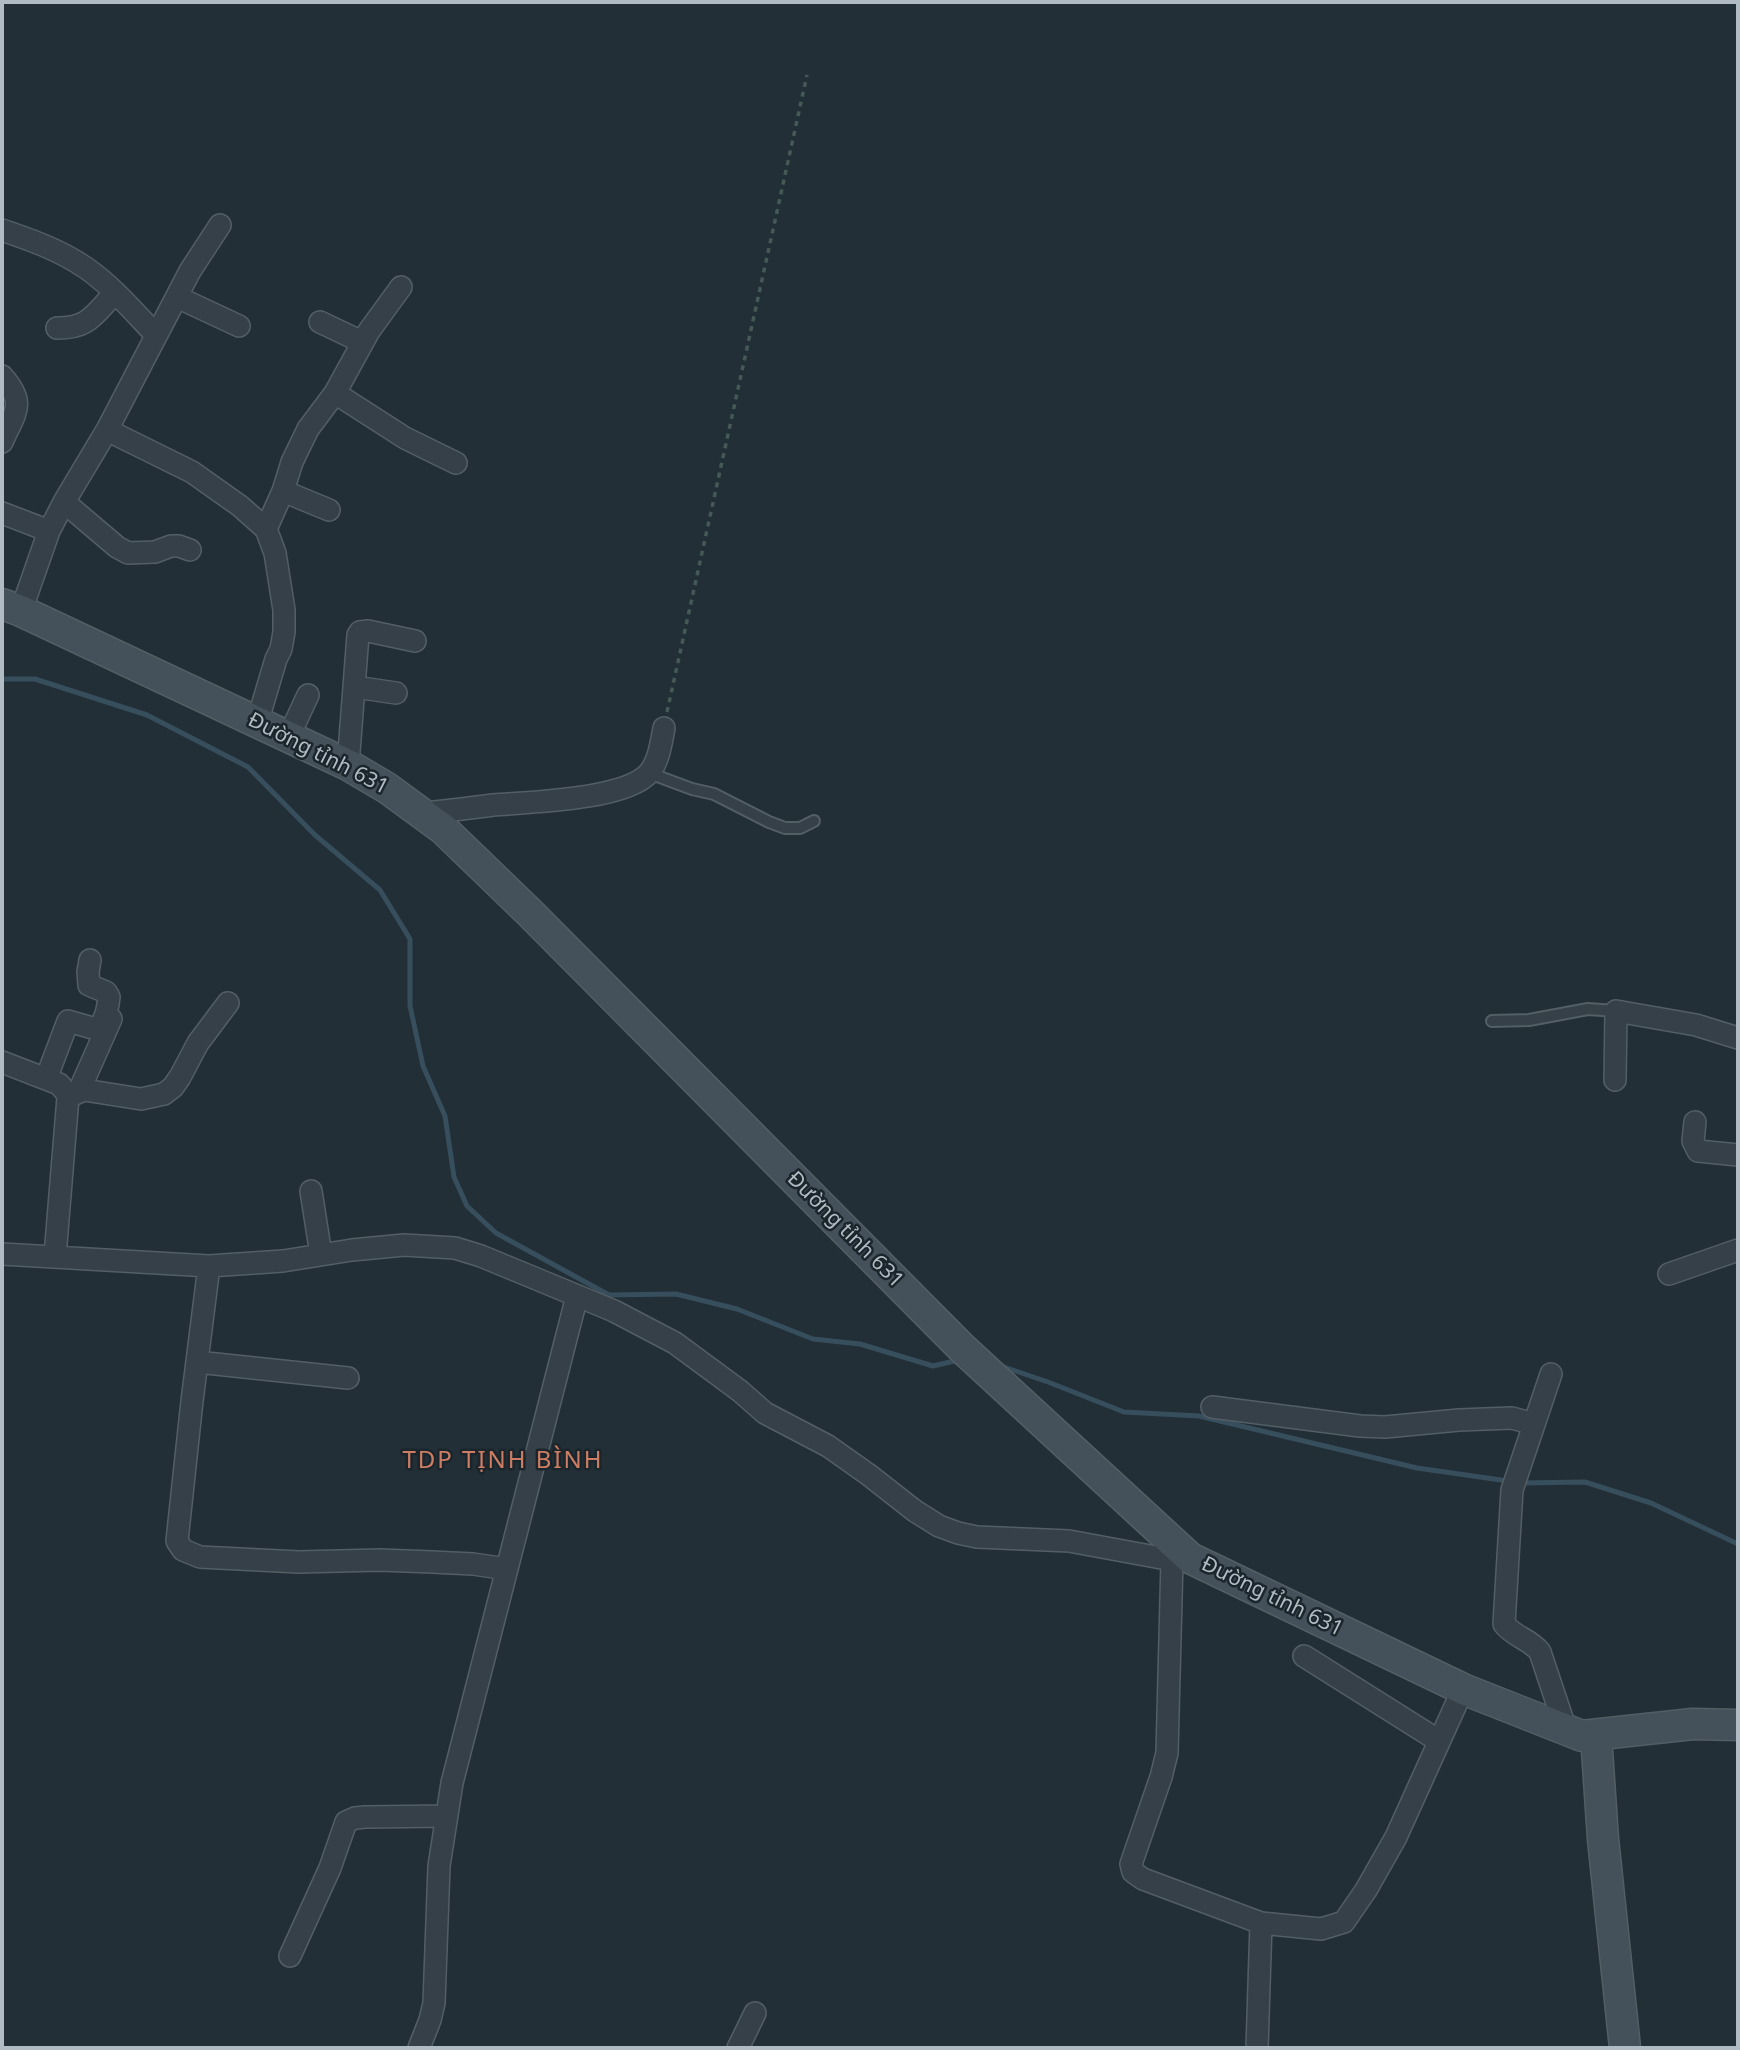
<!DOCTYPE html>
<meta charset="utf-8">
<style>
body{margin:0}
#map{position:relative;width:1740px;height:2050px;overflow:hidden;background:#222f37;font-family:"Noto Sans",sans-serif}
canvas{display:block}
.frame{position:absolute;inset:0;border:4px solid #b0bbc4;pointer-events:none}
</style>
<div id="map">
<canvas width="1740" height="2050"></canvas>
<div class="frame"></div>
</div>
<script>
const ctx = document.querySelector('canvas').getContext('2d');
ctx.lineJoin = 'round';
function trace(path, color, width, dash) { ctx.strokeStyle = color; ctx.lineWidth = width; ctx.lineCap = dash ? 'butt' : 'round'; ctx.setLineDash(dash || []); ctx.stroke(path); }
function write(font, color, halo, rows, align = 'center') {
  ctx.font = font + ' "Noto Sans",sans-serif'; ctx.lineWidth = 5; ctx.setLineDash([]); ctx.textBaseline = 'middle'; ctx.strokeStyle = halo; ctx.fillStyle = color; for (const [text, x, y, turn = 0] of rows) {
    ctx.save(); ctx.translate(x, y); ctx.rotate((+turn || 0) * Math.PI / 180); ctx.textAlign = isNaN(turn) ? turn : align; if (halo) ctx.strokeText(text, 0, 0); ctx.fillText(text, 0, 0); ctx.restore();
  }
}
trace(new Path2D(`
 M2 679H35L147 715 248 767 315 835 380 890 410 939V1006L423 1066 445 1116 454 1177 467 1206 496 1233 609 1295 676 1294 737 1309 813 1339 860 1344 933 1366 959 1360
 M998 1365 1048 1382 1124 1412 1199 1416 1417 1468 1508 1481
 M1521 1483 1585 1482 1651 1503 1738 1544`), '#374e5d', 5);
const lane = new Path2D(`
 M649 773 692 789 714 794 769 822 785 828H800L814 821
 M1492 1021 1529 1020 1588 1009 1616 1011`);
const street = new Path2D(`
 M2 230C31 240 60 250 86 268 112 286 134 312 156 335
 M177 297 239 326
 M320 322 362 342
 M57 328C90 328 94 314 115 293
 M335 393 405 438 456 463
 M107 430 192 472 240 506 266 529 275 553 284 610V632L281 649 276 659 257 723
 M2 442C15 412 27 404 2 376
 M283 491 329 510
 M64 502 117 547 128 553 155 552 171 546H179L190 550
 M2 513 49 531
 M266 529 283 491 292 462 308 429 335 393 369 331 401 287
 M21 611 49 531 64 502 107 430 190 271 220 225
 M355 687 396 693
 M288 738 308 695
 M348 765 358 635 360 632 368 631 415 641
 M423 813C447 811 470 808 493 805 529 802 625 800 649 773 659 761 661 743 664 728
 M2 1062 59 1084 66 1092 68 1097 55 1256
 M46 1079 68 1021 96 1029C105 1023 108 1007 109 997L106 992 89 985 88 972 90 960
 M1615 1080 1616 1011 1696 1025 1738 1038
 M79 1091 111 1019
 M68 1097 84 1090 141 1099 164 1094 173 1087 180 1077 198 1043 228 1003
 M1695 1122 1693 1141 1698 1151 1738 1155
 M311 1191 321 1255
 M2 1254 209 1266 283 1261 352 1250 404 1245 455 1248 481 1256 614 1311 675 1343 740 1391 765 1413 828 1446 869 1475 915 1511 939 1526 958 1533 977 1537 1069 1541 1172 1560 1190 1558
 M209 1266 192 1401 177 1541 183 1550 200 1557 299 1562 380 1560 432 1562 473 1564 507 1569
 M1669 1274 1738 1250
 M197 1362 348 1378
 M1551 1374 1512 1490 1504 1624C1514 1637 1530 1639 1540 1652L1566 1730
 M1212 1407 1360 1426 1385 1427 1459 1420 1512 1418 1534 1424
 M1172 1560 1167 1753 1161 1777 1131 1864 1133 1872 1143 1879 1261 1923 1321 1929 1344 1922 1366 1890 1396 1837 1463 1689
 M1304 1656 1439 1741
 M290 1956 330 1868 346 1822 355 1818 365 1817 446 1816
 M419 2048 430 2020 434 2003 439 1866 452 1783 577 1296
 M738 2048 755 2013
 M1257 2048 1261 1923`);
const secondary = new Path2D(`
 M2 604 21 611 348 765 387 788 443 829 530 913 962 1348 1190 1558 1463 1689 1582 1736 1693 1724 1738 1725
 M1596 1735 1603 1839 1625 2048`);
trace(lane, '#535e65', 14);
trace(street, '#535e65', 24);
trace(secondary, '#535e65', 33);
trace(new Path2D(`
 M667 712 807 75`), '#465957', 3.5, [5, 5]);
trace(lane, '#364048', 10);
trace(street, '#364048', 21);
trace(secondary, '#44505a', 30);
write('21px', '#b0bbc4', '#1b252c', [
 ["Đường tỉnh 631",318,754,27],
 ["Đường tỉnh 631",845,1230,45],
 ["Đường tỉnh 631",1272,1597,26]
]);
ctx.letterSpacing = '2px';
write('24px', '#cc7d63', '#1b252c', [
 ["TDP TỊNH BÌNH",503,1461]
]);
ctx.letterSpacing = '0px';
</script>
